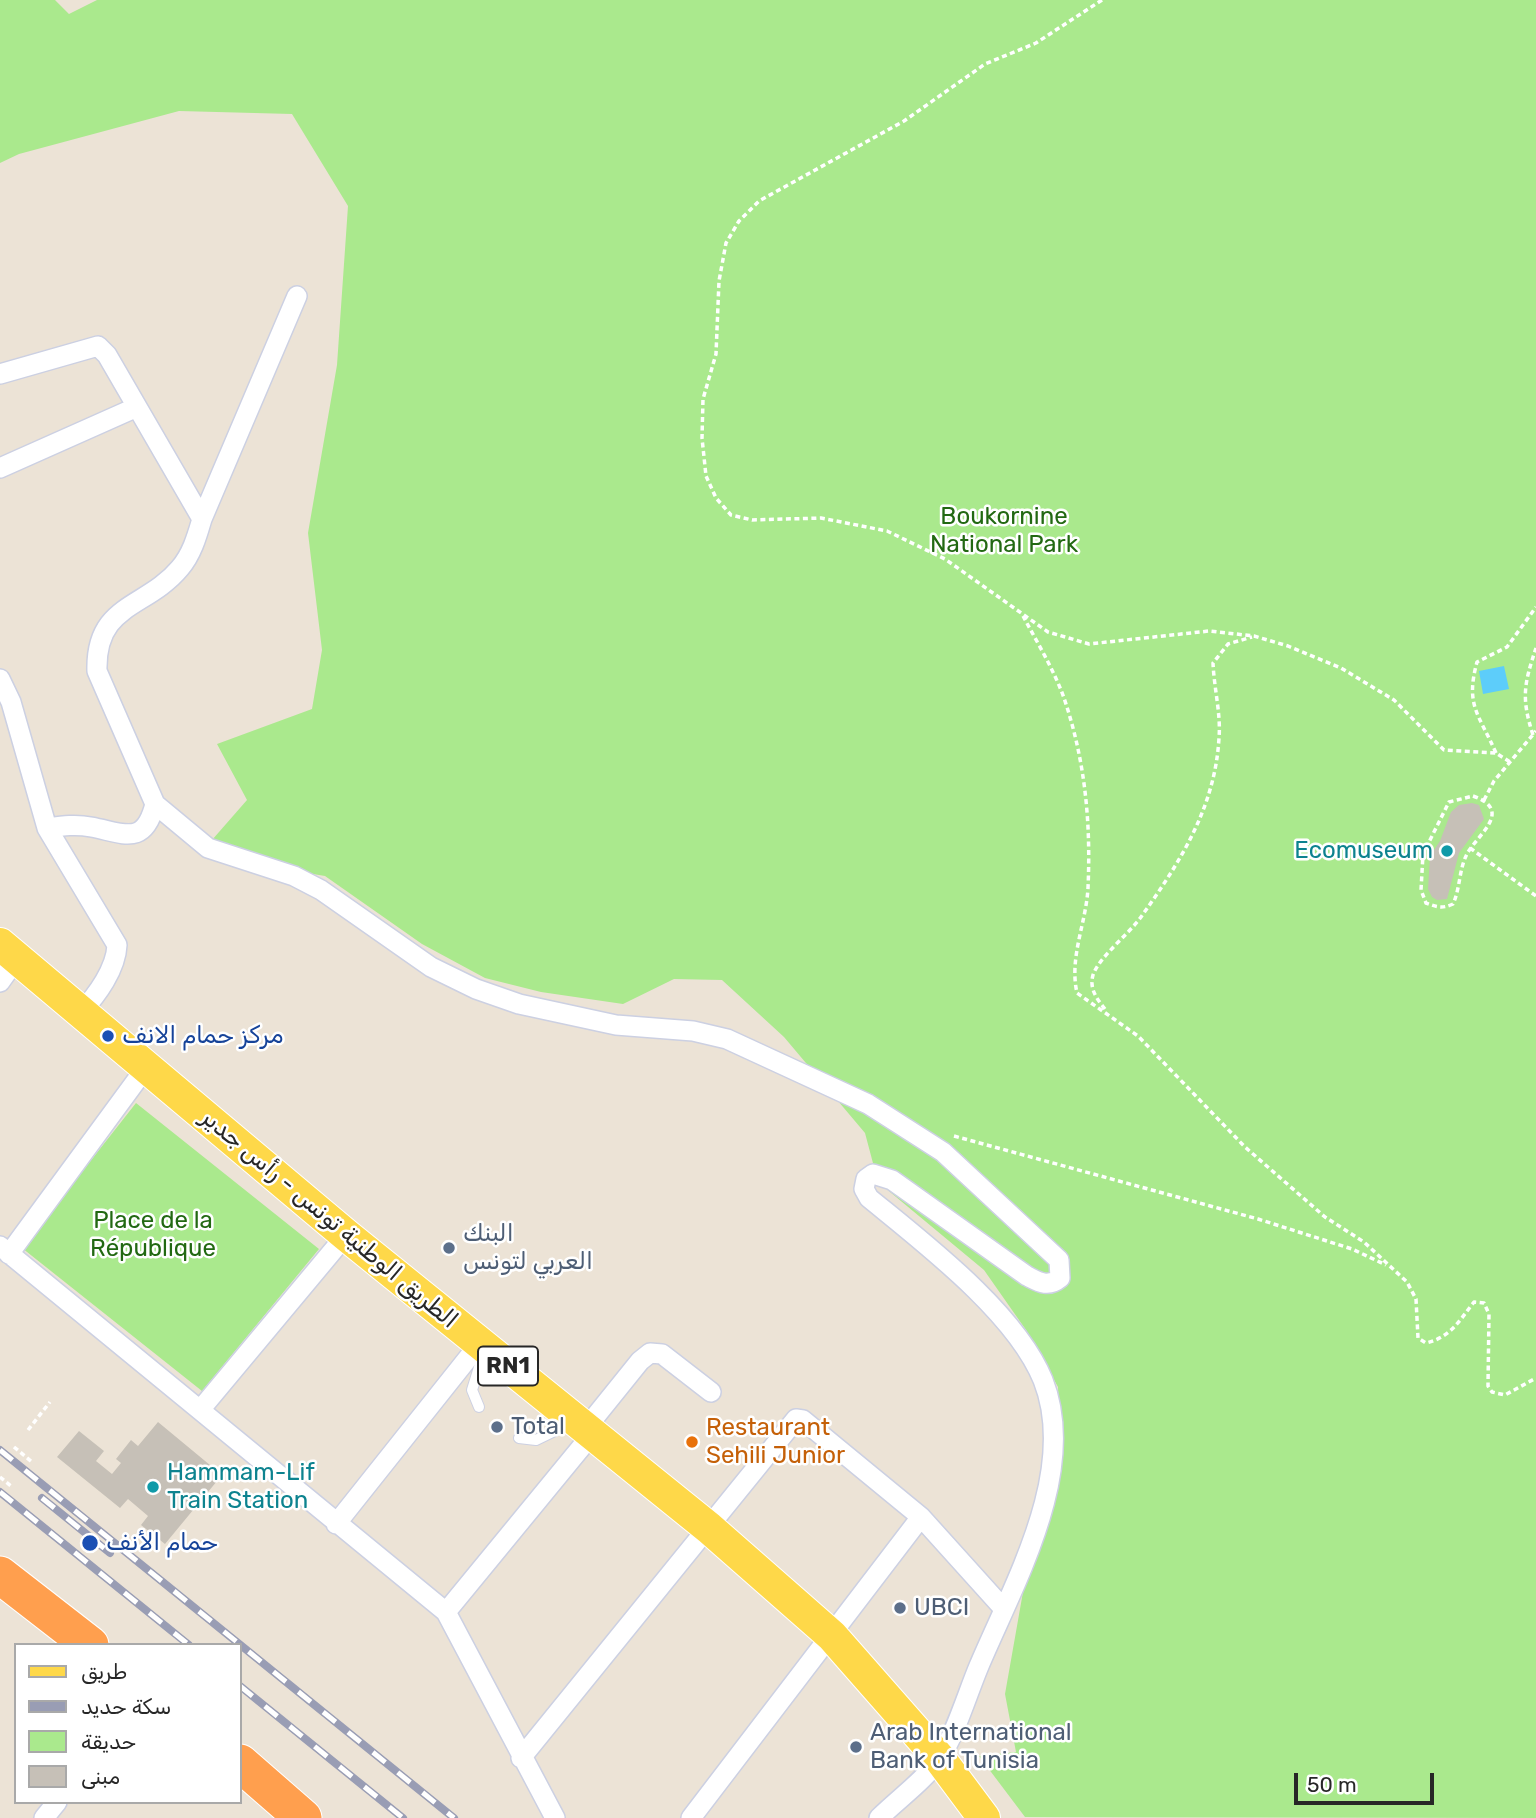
<!DOCTYPE html>
<meta charset="utf-8">
<style>
body{margin:0}
#map{position:relative;width:1536px;height:1818px;overflow:hidden;background:#ece3d6;font-family:Rubik,Vazirmatn,sans-serif}
canvas{display:block}
.legend{position:absolute;left:14px;top:1643px;width:228px;height:161px;box-sizing:border-box;background:#fff;border:2px solid #a9a9a9;margin:0;padding:9px 12px;list-style:none;font-size:21px;color:#272727}
.legend li{display:flex;align-items:center;gap:14px;height:35px}
.legend b{width:35px;border:2px solid #a9a9a9}
.scale{position:absolute;left:1294px;top:1773px;width:140px;height:32px;box-sizing:border-box;border:4px solid #272727;border-top:0;padding-left:9px;font-size:21px;line-height:24px;white-space:nowrap;color:#272727;-webkit-text-stroke:5px #fff;paint-order:stroke}
</style>
<div id="map">
<canvas width="1536" height="1818"></canvas>
<ul class="legend">
<li><b style="height:9px;background:#fed849"></b>طريق</li>
<li><b style="height:9px;background:#999db4"></b>سكة حديد</li>
<li><b style="height:19px;background:#aae98d"></b>حديقة</li>
<li><b style="height:19px;background:#c6c0b7"></b>مبنى</li>
</ul>
<div class="scale">50 m</div>
</div>
<script>
const ctx = document.querySelector('canvas').getContext('2d');
ctx.lineJoin = 'round';
function fill(path, color) { ctx.fillStyle = color; ctx.fill(path, 'evenodd'); }
function trace(path, color, width, dash) { ctx.strokeStyle = color; ctx.lineWidth = width; ctx.lineCap = dash ? 'butt' : 'round'; ctx.setLineDash(dash || []); ctx.stroke(path); }
function write(font, color, halo, rows, align = 'center') {
  ctx.font = font + ' Rubik,Vazirmatn,sans-serif'; ctx.lineWidth = 5; ctx.setLineDash([]); ctx.textBaseline = 'middle'; ctx.strokeStyle = halo; ctx.fillStyle = color; for (const [text, x, y, turn = 0] of rows) {
    ctx.save(); ctx.translate(x, y); ctx.rotate((+turn || 0) * Math.PI / 180); ctx.textAlign = isNaN(turn) ? turn : align; if (halo) ctx.strokeText(text, 0, 0); ctx.fillText(text, 0, 0); ctx.restore();
  }
}
fill(new Path2D(`
 M0 0H55L69 14 97 0H1536V1818L1025 1817 979 1756 1016 1752 1005 1694 1023 1592 1061 1468 1058 1387 1026 1330 984 1270 878 1182 865 1133 784 1037 722 980 674 979 623 1004 541 992 485 978 422 944 325 876 277 868 242 870 212 840 247 800 217 744 312 709 322 650 308 533 337 365 348 206 292 114 179 111 19 154 0 163Z
 M136 1103 319 1249 202 1391 22 1248Z`), '#aae98d');
fill(new Path2D(`
 M1504 666 1509 689 1483 694 1479 671Z`), '#5dcdfa');
fill(new Path2D(`
 M1472 803 1479 805 1484 819 1459 853 1447 899 1437 900 1432 897 1428 889 1430 856 1440 841 1451 812 1459 805Z
 M158 1422 222 1475 165 1544 141 1525 148 1516 128 1499 120 1508 57 1457 79 1431 104 1451 96 1461 112 1474 121 1463 116 1459 131 1440 138 1446Z`), '#c6c0b7');
const lane = new Path2D(`
 M479 1407 472 1390 484 1351
 M519 1438 536 1440 569 1424`);
const street = new Path2D(`
 M0 374 98 346 107 355 202 519
 M0 468 137 407
 M0 679 11 702 47 828 117 945C116 969 97 995 81 1012
 M155 804 208 848 294 876 321 890 431 967 476 989 519 1004 616 1025 693 1031 727 1039 868 1104 943 1152 1059 1260 1060 1278C1048 1288 1039 1282 1027 1276L892 1180 873 1174 866 1179 864 1189 869 1198C924 1243 1016 1313 1043 1380 1079 1471 1014 1583 979 1666 968 1692 954 1738 939 1759 924 1781 898 1799 879 1818
 M47 828C62 826 76 824 91 827 124 833 144 847 155 804L97 671C95 603 146 609 180 568 192 554 197 536 202 519L297 296
 M0 982 17 958
 M0 1246 446 1612 555 1818
 M9 1254 147 1066
 M200 1410 346 1235
 M586 1428 640 1361 650 1353 662 1354 711 1392
 M336 1524 480 1343
 M446 1612 593 1433
 M521 1758 796 1419 803 1420 921 1517 1003 1608
 M44 1818 57 1802
 M691 1818 921 1517`);
const primary = new Path2D(`
 M0 944 346 1235 709 1528 832 1636 940 1759 984 1818`);
const highway = new Path2D(`
 M0 1575 90 1645
 M240 1763 303 1818`);
trace(lane, '#ccd0e2', 12);
trace(street, '#ccd0e2', 22);
trace(primary, '#fff', 34);
trace(highway, '#fff', 39);
trace(new Path2D(`
 M1102 0 1036 43 985 64 904 121 759 201 739 221 726 243 719 281 716 354 703 399 702 438 706 476 716 498 731 515 752 520 821 518 887 531 945 559 1048 632 1089 644 1209 631 1254 636 1288 646 1341 668 1394 700 1444 750 1496 753 1510 762
 M1023 616C1037 642 1054 670 1064 698 1085 760 1091 822 1088 888 1086 924 1069 957 1077 993L1138 1036 1245 1147 1325 1217 1364 1242 1407 1282 1416 1299 1418 1338 1426 1343C1451 1337 1459 1321 1474 1302L1484 1303 1489 1314 1488 1386 1492 1392 1505 1395 1536 1378
 M1533 735C1521 698 1524 684 1536 648
 M1496 753C1479 714 1465 706 1477 662L1507 647 1536 607
 M1473 796C1516 811 1474 837 1466 856 1459 871 1460 889 1453 904 1442 909 1437 907 1426 903L1421 890 1423 854 1449 802Z
 M1484 800 1494 781 1536 731
 M1470 848 1536 896
 M1105 1009C1097 999 1089 989 1093 975 1099 957 1129 934 1141 917 1180 862 1215 808 1219 738 1221 714 1214 688 1213 663L1228 644 1252 637
 M954 1136 1258 1219 1352 1249 1386 1265
 M28 1430 50 1402
 M14 1447 32 1462
 M0 1477 11 1486`), '#fff', 3.5, [5, 3.5]);
trace(lane, '#fff', 10);
trace(street, '#fff', 19);
trace(primary, '#fed849', 32);
trace(highway, '#ff9f4e', 37);
const rail = new Path2D(`
 M0 1450 454 1818
 M0 1492 189 1645
 M42 1498 110 1553
 M240 1686 403 1818`);
trace(rail, '#999db4', 8);
trace(rail, '#fff', 5, [16]);
for (const [x, y, r, color] of [
 [1447,851,7,"#0f9aa8"],
 [108,1036,7,"#1a4fb4"],
 [449,1248,7,"#5c6f8a"],
 [497,1427,7,"#5c6f8a"],
 [692,1442,7,"#e8710a"],
 [153,1487,7,"#0f9aa8"],
 [90,1543,9,"#1a4fb4"],
 [900,1608,7,"#5c6f8a"],
 [856,1747,7,"#5c6f8a"]
]) { const dot = new Path2D(); dot.arc(x, y, r, 0, 2 * Math.PI); ctx.fillStyle = color; ctx.fill(dot); trace(dot, '#fff', 2.5); }
for (const [x, y, w] of [
 [508,1366,60]
]) { const box = new Path2D(); box.roundRect(x - w / 2, y - 19.5, w, 39, 5); ctx.fillStyle = '#fff'; ctx.fill(box); trace(box, '#272727', 2); }
write('bold 23px', '#272727', null, [
 ["RN1",508,1366]
]);
write('24px', '#226912', '#fff', [
 ["Boukornine",1004,517],
 ["National Park",1004,545],
 ["Place de la",153,1221],
 ["République",153,1249]
]);
write('24px', '#0d838f', '#fff', [
 ["Ecomuseum",1433,851],
 ["Hammam-Lif",167,1473,"left"],
 ["Train Station",167,1501,"left"]
], 'right');
write('24px', '#164399', '#fff', [
 ["مركز حمام الانف",122,1036],
 ["حمام الأنف",106,1543]
], 'left');
write('24px', '#272727', '#fff', [
 ["الطريق الوطنية تونس - رأس جدير",329,1219,40]
]);
write('24px', '#4e5e75', '#fff', [
 ["البنك",463,1234],
 ["العربي لتونس",463,1262],
 ["Total",511,1427],
 ["UBCI",914,1608],
 ["Arab International",870,1733],
 ["Bank of Tunisia",870,1761]
], 'left');
write('24px', '#c56008', '#fff', [
 ["Restaurant",706,1428],
 ["Sehili Junior",706,1456]
], 'left');
</script>
